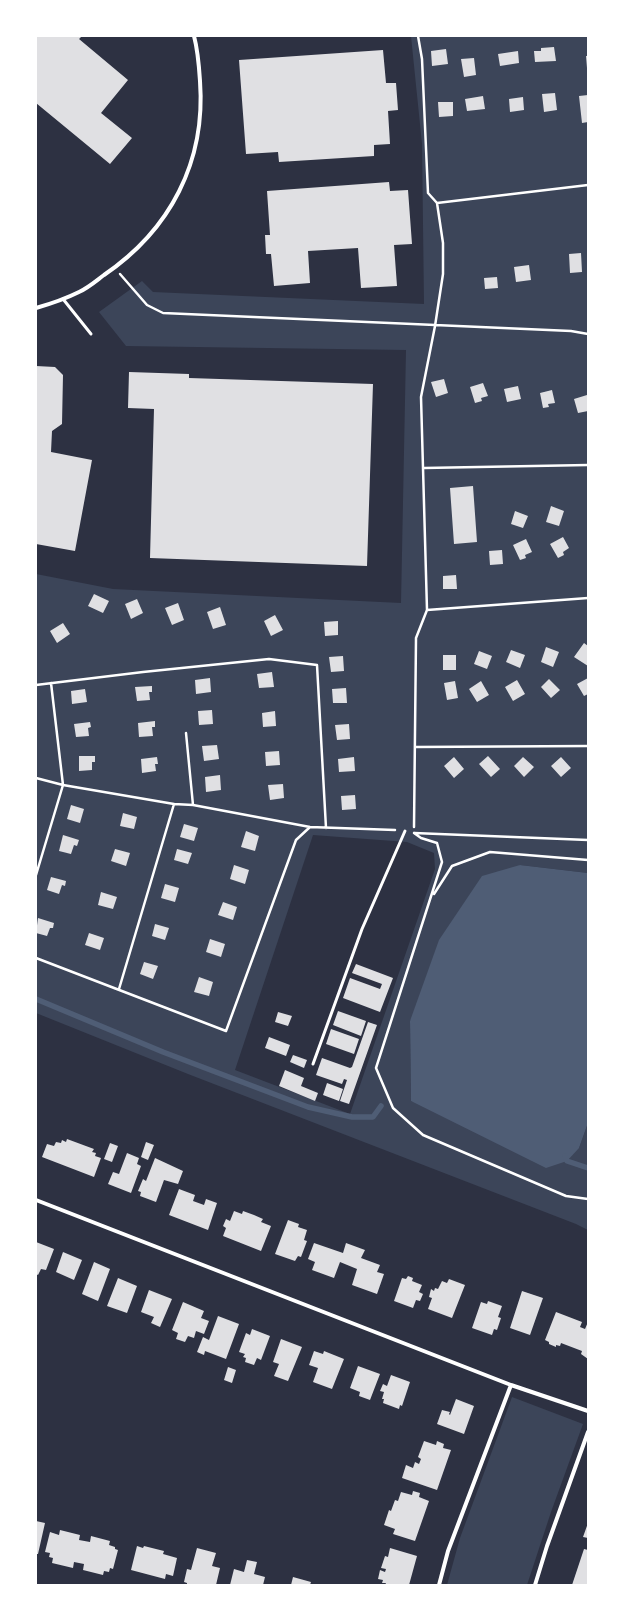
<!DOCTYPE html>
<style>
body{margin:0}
#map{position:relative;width:624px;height:1621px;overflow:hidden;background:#2d3142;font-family:Lato,sans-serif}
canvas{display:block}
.frame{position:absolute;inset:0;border:37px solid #fff;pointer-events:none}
</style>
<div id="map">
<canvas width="624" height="1621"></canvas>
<div class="frame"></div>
</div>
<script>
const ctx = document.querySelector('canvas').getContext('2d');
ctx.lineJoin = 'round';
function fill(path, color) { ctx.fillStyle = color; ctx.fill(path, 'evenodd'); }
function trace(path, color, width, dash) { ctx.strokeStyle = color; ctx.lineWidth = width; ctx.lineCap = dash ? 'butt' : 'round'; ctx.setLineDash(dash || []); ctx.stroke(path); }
fill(new Path2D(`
 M411 36H588V873L520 865 410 1021 411 1101 579 1148 588 1123V1230L576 1224 188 1074 36 1013V574L113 589 401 603 406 350 126 346 99 312 142 281 153 292 424 304 422 144ZM313 835 407 842 434 853 435 869 350 1114 235 1070Z
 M512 1397 583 1424 551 1512 527 1585H447L460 1538Z`), '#3c4559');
fill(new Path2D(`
 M520 865 588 873V1123L579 1148 567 1161 546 1168 411 1101 410 1021 439 940 482 876Z`), '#4f5d75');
trace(new Path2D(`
 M36 999 163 1052 308 1107 352 1117H373L381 1106
 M565 1156 567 1161 588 1168`), '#4f5d75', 5.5);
fill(new Path2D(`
 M36 36H82L79 39 128 80 101 113 132 138 110 164 36 103Z
 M554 47 556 61 535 62 534 51H541V48Z
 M446 49 448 64 432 66 431 51Z
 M383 50 386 83H396L398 110 388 111 390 144 374 145V156L279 162 278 152 246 154 239 60Z
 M518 51 519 63 500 66 498 54Z
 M586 56H588V68H587Z
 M474 58 476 75 464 77 461 59Z
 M555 93 557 110 544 112 542 94Z
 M588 95V122L582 123 579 96Z
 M483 96 485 109 467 111 465 99Z
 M523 97 524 110 510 112 509 99Z
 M438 102H453V116L439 117Z
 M389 182 390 191 408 190 412 244 394 245 397 286 361 288 358 248 308 251 310 283 274 286 271 254H266L265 235H270L267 191Z
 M581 253 582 272 570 273 569 254Z
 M529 265 531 280 516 282 514 267Z
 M497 277 498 288 485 289 484 278Z
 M36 366 55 367 63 375 62 424 52 431 51 452 92 460 75 551 36 544Z
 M129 372 189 374V378L373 384 367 566 150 558 154 409 128 408Z
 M444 379 448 393 436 397 431 382Z
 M483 383 488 396 481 398 482 401 475 403 470 387Z
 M518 386 521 399 507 402 504 389Z
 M552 390 555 403 548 404 549 407 543 408 540 393Z
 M587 395 588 411 578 413 574 399Z
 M473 486 477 542 454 544 450 488Z
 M551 506 564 511 559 526 546 522Z
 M515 511 528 516 523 528 511 524Z
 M563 537 569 548 563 552 564 555 558 558 550 544Z
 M526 539 532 552 525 555 526 558 520 560 513 545Z
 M502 550 503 564 490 565 489 551Z
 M456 575 457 589H443V576Z
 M94 594 109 601 103 613 88 606Z
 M137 599 143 613 131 619 125 604Z
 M178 603 184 620 172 625 165 608Z
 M220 607 226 625 213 629 207 612Z
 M275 615 283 630 271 636 264 621Z
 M338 621V635L325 636 324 622Z
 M63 623 70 634 57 643 50 631Z
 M584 643 588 646V666L574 657Z
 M546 647 559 652 553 667 541 662Z
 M511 650 525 655 520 668 506 662Z
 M479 651 492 656 487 669 474 664Z
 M443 655H456V670H443Z
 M343 656 344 671 331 672 329 657Z
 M272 672 274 687 259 688 257 674Z
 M210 678 211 692 196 694 195 680Z
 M588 678V694L584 696 577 684Z
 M549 679 560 690 551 698 541 687Z
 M517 680 525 694 513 701 505 687Z
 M455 681 458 698 447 700 444 683Z
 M481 681 489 695 477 702 469 689Z
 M152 686V692H149L150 700 137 701 135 687Z
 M346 688 347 703H333L332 689Z
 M85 689 87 702 72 704 71 691Z
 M212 710 213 724 199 725 198 711Z
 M275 711 276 726 263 727 262 713Z
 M155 721V727H152L153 736 139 737 138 723Z
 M90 722 91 727 88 728 89 736 76 737 74 724Z
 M349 724 350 739 337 740 335 725Z
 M217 745 219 759 204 761 202 746Z
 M279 751 280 765 266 766 265 752Z
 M79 756H95V762H92V770L79 771Z
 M488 756 500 769 491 777 479 764Z
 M157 757 158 764H155L156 771 142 773 141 759Z
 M354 757 355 771 339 772 338 759Z
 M454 757 464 769 454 778 444 766Z
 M523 757 534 767 524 777 514 766Z
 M561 757 571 768 561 777 551 766Z
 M220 775 221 790 206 792 205 777Z
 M283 784 284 798 270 800 268 785Z
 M355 795 356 809 342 810 341 796Z
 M71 805 84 809 80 823 67 819Z
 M123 813 137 817 134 829 120 826Z
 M184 824 198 828 194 841 180 837Z
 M246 831 259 836 255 851 241 847Z
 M63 835 79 840 77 846 74 845 71 854 59 851Z
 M115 849 130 853 126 866 111 861Z
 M177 849 192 853 188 864 174 860Z
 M234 865 249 870 245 884 230 879Z
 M51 877 66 881 65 886 62 885 59 894 47 890Z
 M165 884 179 888 175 902 161 898Z
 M101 892 117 897 113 909 98 905Z
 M223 902 237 907 233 920 218 915Z
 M38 918 54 923 53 928H50L47 936 36 933Z
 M155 924 169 928 165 940 152 936Z
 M89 933 104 938 100 950 85 945Z
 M210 939 225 944 221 957 206 952Z
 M144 962 158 966 153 979 140 974Z
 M356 964 393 978 380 1012 343 998 350 978 380 989 382 984 352 973Z
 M199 977 213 982 209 996 194 992Z
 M338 1011 366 1021 361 1036 333 1025Z
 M278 1012 292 1016 288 1026 275 1022Z
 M368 1022 377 1025 349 1104 340 1101 347 1080 344 1079 342 1084 316 1075 322 1058 350 1068 352 1067Z
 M331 1029 359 1039 354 1054 326 1044Z
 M269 1037 290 1045 286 1056 265 1048Z
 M293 1055 307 1060 304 1068 290 1062Z
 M285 1070 304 1078 301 1086 318 1093 315 1101 279 1086Z
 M327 1083 343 1089 339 1101 323 1095Z
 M67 1139 94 1149 92 1152 96 1153 95 1156 101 1158 94 1177 42 1157 47 1144 54 1146 56 1142 61 1143 62 1140 66 1142Z
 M146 1142 154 1145 148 1160 141 1157Z
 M110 1143 118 1146 112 1162 104 1159Z
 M127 1153 139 1158 137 1164 141 1166 131 1193 108 1184 113 1172 119 1174Z
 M155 1158 183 1171 178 1184 164 1180 156 1202 140 1196 141 1192 138 1191 143 1179 146 1181Z
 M179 1189 195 1195 193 1201 204 1205 206 1199 217 1203 208 1230 169 1215Z
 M234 1211 242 1214 243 1211 254 1215 263 1219 261 1222 271 1226 261 1251 223 1236 226 1228 223 1226 226 1219 230 1221Z
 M288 1220 299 1224 298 1227 307 1230 304 1240 307 1241 301 1257 298 1256 295 1261 275 1254Z
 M36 1242 54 1249 46 1270 41 1269 38 1275 36 1274Z
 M314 1243 343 1253 346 1243 365 1250 361 1258 380 1265 377 1272 384 1274 377 1294 352 1285 357 1269 340 1262 334 1278 312 1270 315 1262 308 1259Z
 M63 1252 82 1260 74 1280 56 1272Z
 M94 1262 110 1269 98 1301 82 1294Z
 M408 1276 413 1278 412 1281 422 1285 419 1292 423 1294 420 1301 416 1300 413 1308 394 1301 402 1278 406 1279Z
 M118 1278 137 1286 127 1313 107 1306Z
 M449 1279 465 1285 452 1318 428 1309 432 1298 429 1297 431 1289 434 1291 435 1288 438 1289 442 1281 447 1283Z
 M149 1290 172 1299 160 1327 151 1323 154 1317 141 1312Z
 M522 1291 543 1298 530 1335 510 1328Z
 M488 1301 502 1306 498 1317 501 1318 497 1330 494 1329 492 1335 472 1328 481 1302 487 1304Z
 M183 1302 204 1311 201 1318 209 1321 204 1334 196 1331 194 1338 188 1336 185 1342 176 1339 178 1333 172 1330Z
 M556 1312 582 1322 580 1327 585 1329 588 1322V1359L581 1354 582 1351 561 1343 560 1346 556 1345V1347L549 1344V1342L545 1340Z
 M218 1316 239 1324 226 1359 205 1351 204 1355 197 1352 203 1337 209 1340Z
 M252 1329 270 1336 261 1360 257 1358 254 1365 245 1362 246 1358 243 1357 245 1354 239 1352 246 1333 250 1335Z
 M281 1339 302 1347 288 1381 274 1376 279 1364 273 1362Z
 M314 1351 323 1354 324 1351 344 1359 332 1389 313 1382 318 1368 309 1365Z
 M358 1366 380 1374 370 1400 359 1396 360 1392 350 1388Z
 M228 1367 236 1370 232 1383 224 1380Z
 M391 1375 410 1382 402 1406 400 1405 399 1409 383 1403 384 1399H382L384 1392 380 1391 383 1384 387 1386Z
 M456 1399 474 1406 464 1434 437 1424 442 1410 450 1412 449 1414 450 1415Z
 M424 1441 436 1445 437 1441 444 1444 443 1448 451 1450 437 1490 402 1478 406 1465 413 1468 415 1462 419 1464 421 1459 418 1457Z
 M413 1491 420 1493 419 1497 429 1501 415 1541 393 1534 395 1529 384 1525 389 1510 391 1511 395 1500 398 1501 401 1492 412 1495Z
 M36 1521 45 1523 38 1554H36Z
 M588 1523V1538L583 1537Z
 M60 1530 80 1535 79 1540 90 1542 91 1536 110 1541 109 1545 115 1547V1549L118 1550 113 1569 110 1568 109 1572 104 1571 103 1575 83 1570 84 1564 74 1562 73 1568 52 1563 53 1558 49 1557 50 1553 45 1552 50 1532 59 1535Z
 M137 1546 143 1548 144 1546 164 1551 163 1554 177 1558 173 1576 166 1574 165 1579 131 1570Z
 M197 1548 216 1553 212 1566 220 1568 216 1585H187V1583L184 1582 187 1569 191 1570Z
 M390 1548 417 1556 409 1585H385L386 1583H382L383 1580 378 1579 380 1570 385 1572 386 1569 381 1568 385 1556 388 1557Z
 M584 1549 588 1550V1585H572Z
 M247 1560 257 1562 254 1574 265 1577 263 1585H230L234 1569 244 1572Z
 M293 1577 311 1582 310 1585H291Z`), '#e0e0e3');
trace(new Path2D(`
 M437 203 588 185
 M120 274 147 305 163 313 571 331 588 334
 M424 468 588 465
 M427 610 588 598
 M36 685 143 672 269 659 317 665 326 828
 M186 733 193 805
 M415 747 588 746
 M36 778 63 785 174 804 193 805 310 827 395 830
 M414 827 416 638 427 610 421 397 435 326 443 274V243L437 203 428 193 422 59 418 36
 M414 833 588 840
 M414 833 421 838 437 843 442 862 376 1068 393 1108 423 1135 566 1196 588 1199
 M36 875 63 785 51 683
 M434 894 452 866 490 852 588 860
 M36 958 226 1031 296 840 310 827
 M119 989 174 804`), '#fff', 2.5);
trace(new Path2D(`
 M63 299 91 334
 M313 1064 362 929 405 831`), '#fff', 3);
trace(new Path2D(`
 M36 308C50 304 65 299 79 292 88 288 96 281 104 275 170 230 206 162 200 81 199 65 198 51 194 36
 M36 1200 511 1385 588 1411
 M439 1585 448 1551 511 1385
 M535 1585 547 1546 588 1432`), '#fff', 4);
</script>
